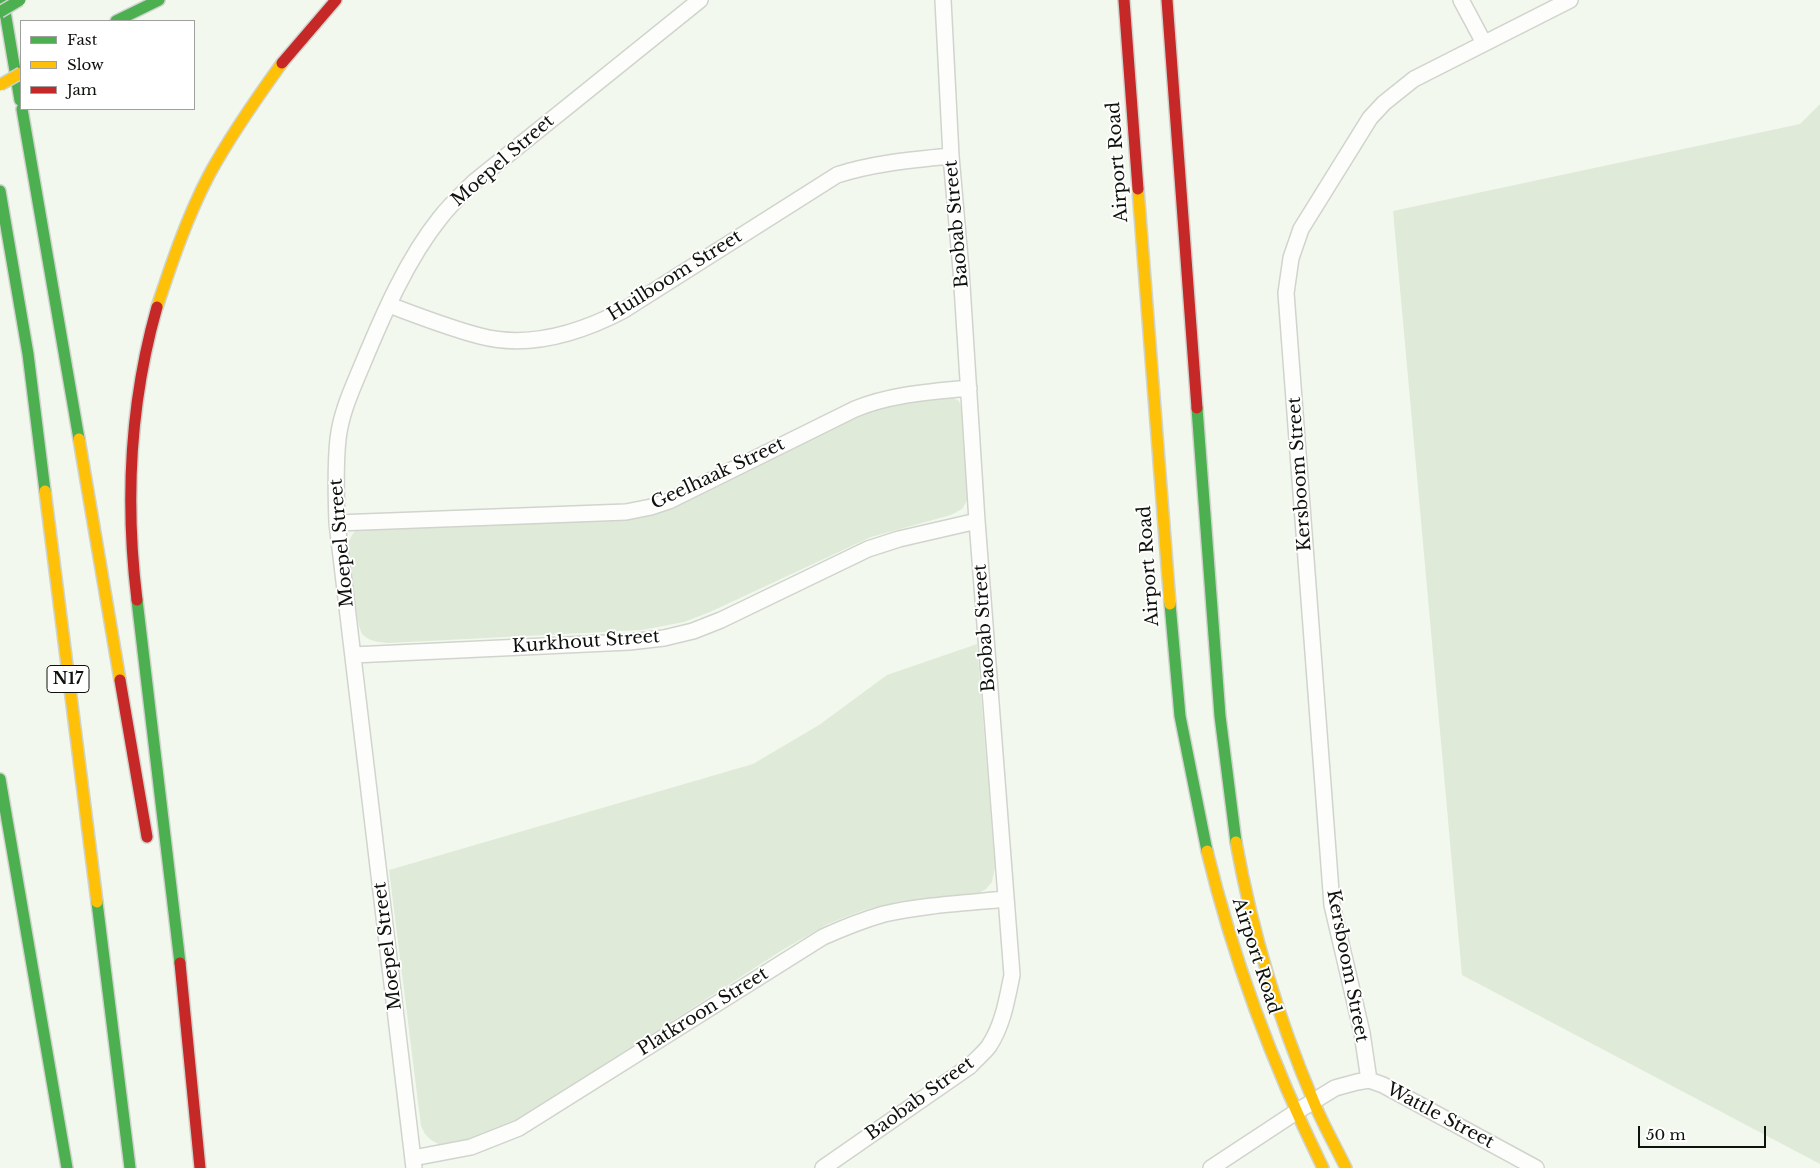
<!DOCTYPE html>
<style>
body{margin:0}
#map{position:relative;width:1820px;height:1168px;overflow:hidden;background:#f2f8ee;font-family:"Libre Baskerville",serif}
canvas{display:block}
.legend{position:absolute;left:20px;top:20px;width:175px;height:90px;box-sizing:border-box;background:#fff;border:1px solid #9fa09e;margin:0;padding:6px 9px;list-style:none;font-size:15px;color:#0e120c}
.legend li{display:flex;align-items:center;gap:10px;height:25px}
.legend b{width:25px;border:1px solid #9fa09e}
.scale{position:absolute;left:1638px;top:1126px;width:128px;height:22px;box-sizing:border-box;border:2px solid #0e120c;border-top:0;padding-left:6px;font-size:15px;line-height:18px;white-space:nowrap;color:#0e120c;-webkit-text-stroke:4px #fff;paint-order:stroke}
</style>
<div id="map">
<canvas width="1820" height="1168"></canvas>
<ul class="legend">
<li><b style="height:6px;background:#4caf50"></b>Fast</li>
<li><b style="height:6px;background:#ffc107"></b>Slow</li>
<li><b style="height:6px;background:#c62828"></b>Jam</li>
</ul>
<div class="scale">50 m</div>
</div>
<script>
const ctx = document.querySelector('canvas').getContext('2d');
ctx.lineJoin = 'round';
function fill(path, color) { ctx.fillStyle = color; ctx.fill(path, 'evenodd'); }
function trace(path, color, width, dash) { ctx.strokeStyle = color; ctx.lineWidth = width; ctx.lineCap = dash ? 'butt' : 'round'; ctx.setLineDash(dash || []); ctx.stroke(path); }
function write(font, color, halo, rows, align = 'center') {
  ctx.font = font + ' "Libre Baskerville",serif'; ctx.lineWidth = 4; ctx.setLineDash([]); ctx.textBaseline = 'middle'; ctx.strokeStyle = halo; ctx.fillStyle = color; for (const [text, x, y, turn = 0] of rows) {
    ctx.save(); ctx.translate(x, y); ctx.rotate((+turn || 0) * Math.PI / 180); ctx.textAlign = isNaN(turn) ? turn : align; if (halo) ctx.strokeText(text, 0, 0); ctx.fillText(text, 0, 0); ctx.restore();
  }
}
fill(new Path2D(`
 M1820 104V1164L1462 975 1393 211 1800 124Z
 M950 396 959 401 963 413 968 499 962 509 951 515 871 537 710 612 684 622 642 630 389 643C380 642 370 642 363 635 356 626 347 560 348 547 349 538 353 533 359 527L629 517 858 412 896 403Z
 M977 644 995 868 992 882 986 889 974 896 902 901 864 910 828 924 784 949 515 1122 479 1137 440 1145 431 1140 425 1134 421 1126 389 870 753 764 819 725 887 675Z`), '#dfebd8');
const street = new Path2D(`
 M1461 0 1484 43
 M389 305C419 316 449 328 480 336 529 349 582 332 624 310L837 175C874 163 912 160 951 156
 M337 523 626 512 651 507 669 501 855 409C891 394 930 392 969 388
 M353 655 629 642 664 638 693 631 721 620 868 549 899 539 977 521
 M1369 1080 1362 1033 1332 905 1286 293 1291 258 1301 229 1370 118 1384 103 1414 79 1570 0
 M413 1158 471 1147 519 1128 823 937C843 928 863 920 884 914 923 905 966 903 1006 899
 M414 1168 337 523C336 495 335 467 338 439 341 412 353 387 363 363 383 315 407 259 440 218 450 205 462 194 474 182L700 0
 M823 1168 970 1066C976 1059 984 1053 989 1046 1003 1025 1007 999 1012 975L977 521 961 270 951 156 943 0
 M1211 1168 1296 1112 1335 1088 1357 1082 1369 1080 1383 1085 1536 1168`);
const fast = new Path2D(`
 M3 0 20 100
 M116 21 159 0
 M22 109 79 439
 M0 191 28 354 45 491
 M1197 408 1220 716 1236 842
 M137 600 180 963
 M1170 604 1180 716 1207 851
 M0 779 67 1168
 M97 902 130 1168`);
const slow = new Path2D(`
 M1138 189 1170 604
 M157 307C172 262 187 217 209 175 230 136 256 99 282 63
 M79 439 120 680
 M45 491 97 902
 M1236 842C1252 930 1278 1018 1313 1100 1322 1123 1335 1145 1346 1168
 M1207 851C1234 962 1273 1066 1323 1168`);
const jam = new Path2D(`
 M1124 0 1138 189
 M1167 0 1197 408
 M282 63 336 0
 M137 600C125 502 130 402 157 307
 M120 680 147 837
 M180 963 200 1168`);
trace(street, '#d0d4cd', 18);
trace(fast, '#d0d4cd', 14);
trace(slow, '#d0d4cd', 14);
trace(jam, '#d0d4cd', 14);
trace(street, '#fdfefc', 15);
trace(fast, '#4caf50', 11);
trace(slow, '#ffc107', 11);
trace(jam, '#c62828', 11);
const fastBridge = new Path2D(`
 M0 12 20 0`);
const slowBridge = new Path2D(`
 M0 85 21 73`);
trace(fastBridge, '#cfd2cd', 14, []);
trace(slowBridge, '#cfd2cd', 14, []);
trace(fastBridge, '#4caf50', 11);
trace(slowBridge, '#ffc107', 11);
for (const [x, y, w] of [
 [68,679,42]
]) { const box = new Path2D(); box.roundRect(x - w / 2, y - 13.5, w, 27, 4); ctx.fillStyle = '#fff'; ctx.fill(box); trace(box, '#0e120c', 1); }
write('bold 16px', '#0e120c', null, [
 ["N17",68,679]
]);
write('18px', '#0e120c', '#fff', [
 ["Moepel Street",503,161,-41],
 ["Airport Road",1118,162,-94],
 ["Baobab Street",957,224,-95],
 ["Huilboom Street",675,276,-32],
 ["Geelhaak Street",718,474,-25],
 ["Kersboom Street",1300,474,-94],
 ["Moepel Street",342,543,-95],
 ["Airport Road",1149,566,-94],
 ["Baobab Street",985,628,-94],
 ["Kurkhout Street",586,642,-4],
 ["Moepel Street",388,946,-97],
 ["Airport Road",1256,956,72],
 ["Kersboom Street",1347,966,79],
 ["Platkroon Street",703,1012,-32],
 ["Baobab Street",920,1099,-36],
 ["Wattle Street",1440,1116,28]
]);
</script>
